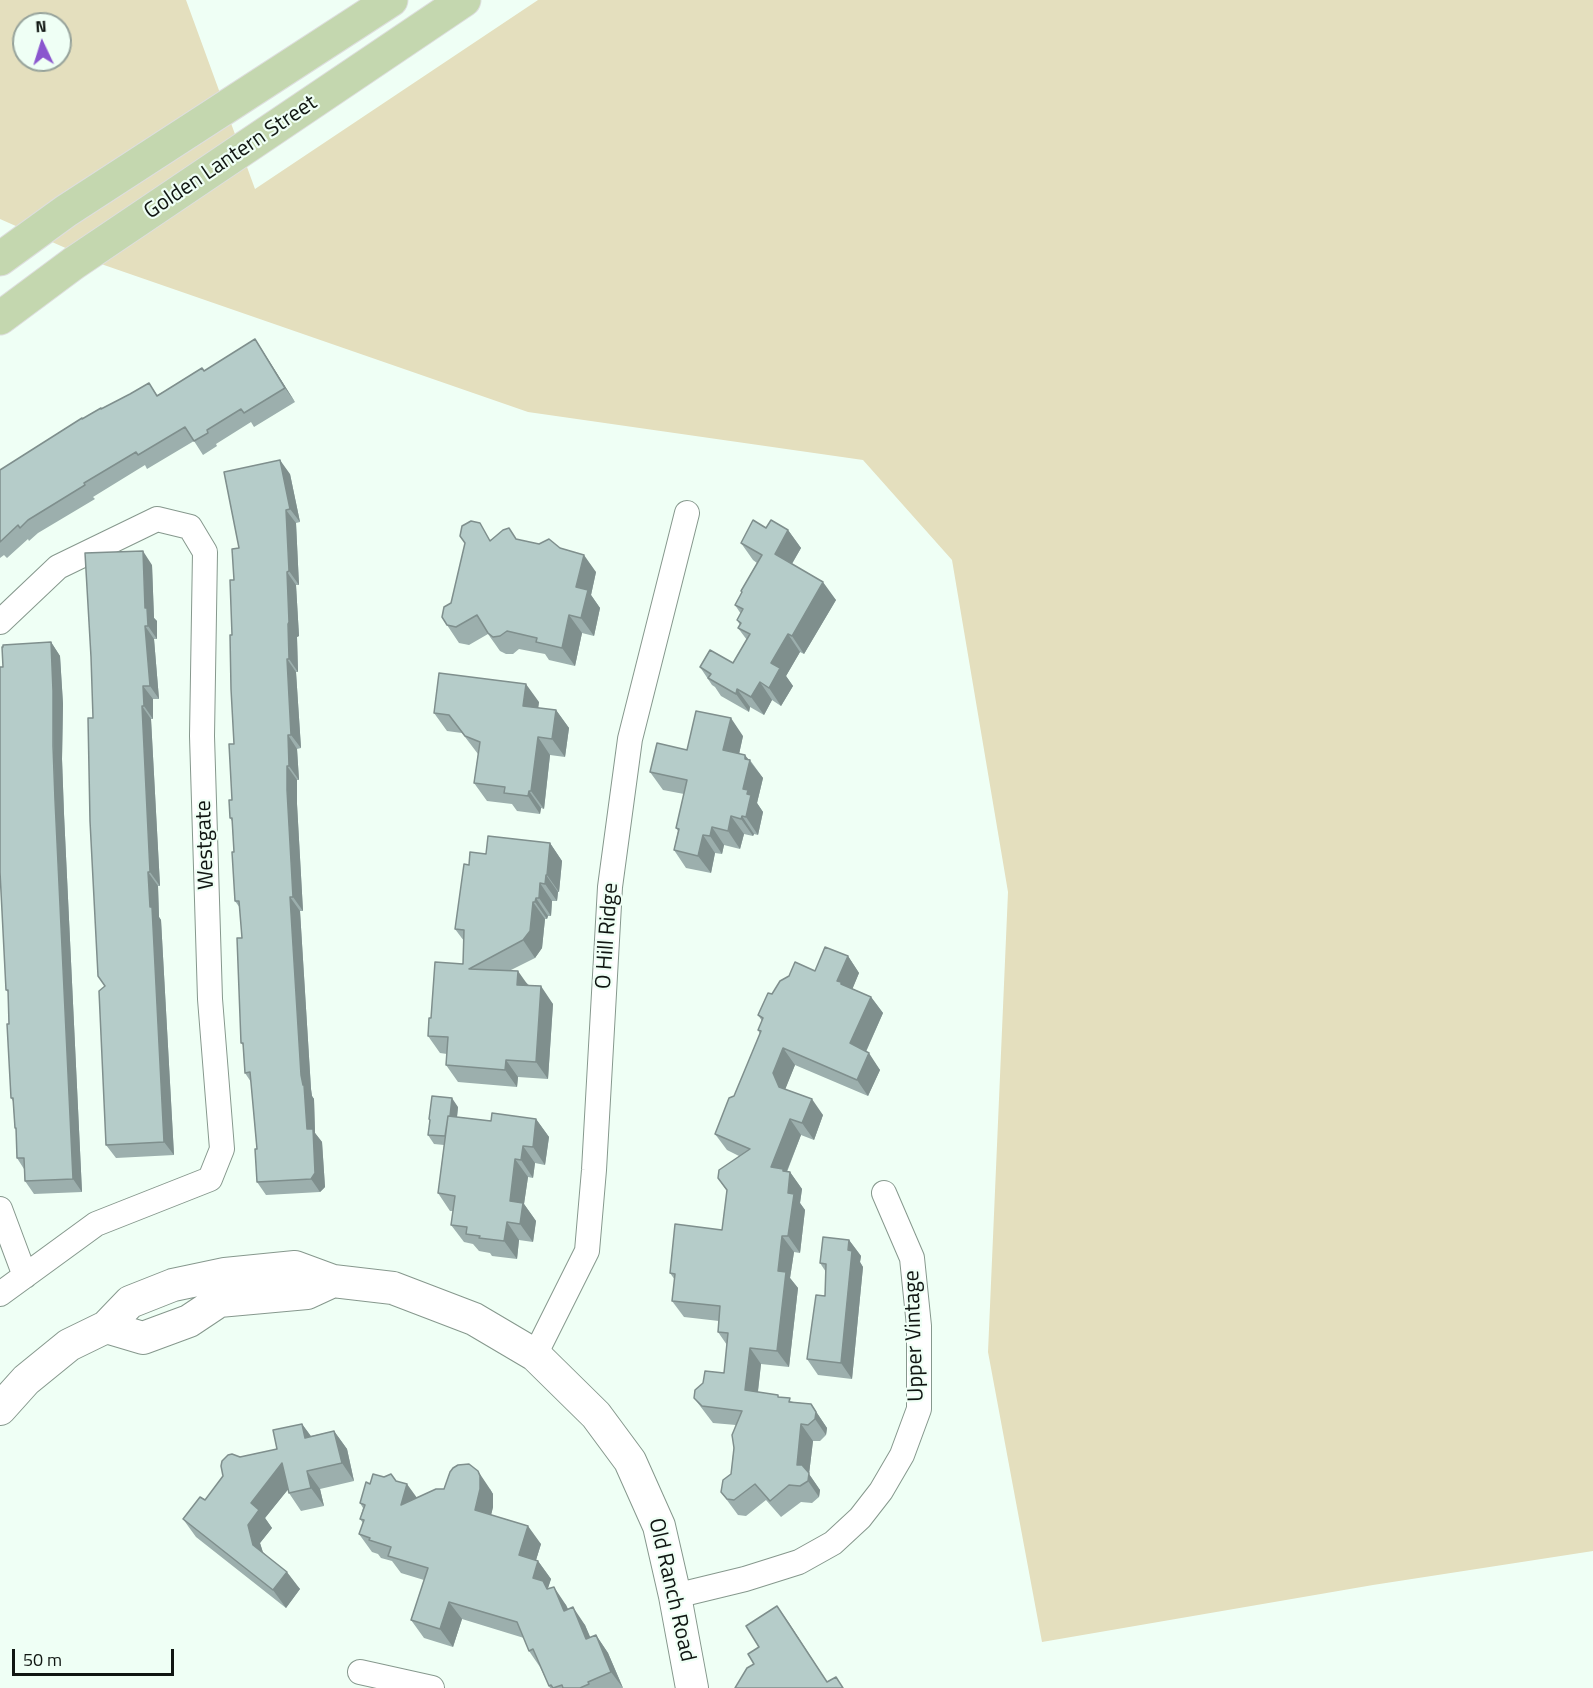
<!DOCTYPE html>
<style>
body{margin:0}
#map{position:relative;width:1593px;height:1688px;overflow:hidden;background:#effff5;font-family:"Titillium Web",sans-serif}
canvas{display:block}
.north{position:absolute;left:12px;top:12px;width:60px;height:60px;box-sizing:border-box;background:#effff5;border:2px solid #96a29a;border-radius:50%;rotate:356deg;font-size:16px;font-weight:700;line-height:24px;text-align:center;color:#101612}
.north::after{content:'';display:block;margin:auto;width:21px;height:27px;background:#8a56ce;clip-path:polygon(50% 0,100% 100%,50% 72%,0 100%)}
.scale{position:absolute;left:12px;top:1649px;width:162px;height:27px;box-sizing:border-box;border:3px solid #101612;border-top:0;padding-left:8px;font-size:18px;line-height:21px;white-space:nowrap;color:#101612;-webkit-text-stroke:4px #effff5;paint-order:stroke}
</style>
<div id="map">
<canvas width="1593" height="1688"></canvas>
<div class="north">N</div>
<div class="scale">50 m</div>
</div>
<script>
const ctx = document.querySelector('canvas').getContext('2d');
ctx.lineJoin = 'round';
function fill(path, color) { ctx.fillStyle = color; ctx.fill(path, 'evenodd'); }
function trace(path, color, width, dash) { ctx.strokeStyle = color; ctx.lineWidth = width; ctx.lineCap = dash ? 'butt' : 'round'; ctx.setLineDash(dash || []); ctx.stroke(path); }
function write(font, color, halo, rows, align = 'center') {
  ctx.font = font + ' "Titillium Web",sans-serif'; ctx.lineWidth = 4.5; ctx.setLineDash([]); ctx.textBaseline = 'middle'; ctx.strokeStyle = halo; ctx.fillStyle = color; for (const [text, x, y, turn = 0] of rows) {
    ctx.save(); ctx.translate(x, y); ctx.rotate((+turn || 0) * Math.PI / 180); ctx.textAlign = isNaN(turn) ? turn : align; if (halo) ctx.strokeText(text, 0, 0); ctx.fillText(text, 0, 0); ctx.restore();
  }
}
fill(new Path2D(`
 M0 0H186L255 189 538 0H1593V1551L1373 1585 1042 1642 988 1352 1008 892 952 560 863 460 528 412 104 265 0 219ZM24 24H60V60H24Z`), '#e4dfbe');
const minor = new Path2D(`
 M0 622 58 567 157 519 190 527 205 552 202 736 210 999 222 1149 210 1179 96 1224 0 1294
 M0 1209 25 1276
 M535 1355 587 1251 594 1170 610 887 630 739 687 513
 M675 1596 745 1579 799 1562 833 1543 860 1518 881 1491 902 1455 919 1409V1326L912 1258 884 1193
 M360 1672 432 1688`);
const tertiary = new Path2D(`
 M106 1327 143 1338 189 1321 219 1301 307 1293 333 1281
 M0 1409 26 1380 69 1345 106 1327 130 1302 173 1285 225 1274 295 1267 333 1281 393 1288 474 1319 535 1355 596 1415 630 1461 659 1526 675 1596 692 1688`);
const primary = new Path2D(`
 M0 259 66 211 391 0
 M0 318 74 263 464 0`);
trace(minor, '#86988d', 26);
trace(tertiary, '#86988d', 34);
trace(primary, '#dedede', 35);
trace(minor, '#fff', 24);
trace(tertiary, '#fff', 32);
trace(primary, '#c4d7af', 33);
fill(new Path2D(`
 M255 339 295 402 254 427 251 422 216 444 217 446 203 455 194 441 147 469 145 465 93 497 95 499 38 533 29 541 28 539 7 558 4 555 0 558V470L82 419 130 394 149 383 157 395 204 371Z
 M290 474 300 522 296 523 299 585H296L299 636 297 637 298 672H296L301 748 297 749 299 780H297V804L303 911H300L311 1089 312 1096 314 1099 315 1133 322 1142 325 1187 320 1192 266 1195 257 1182V1149L251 1082 245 1073 243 1045 241 1043 242 938 240 908 235 901 234 852 232 821 230 818 232 800 234 744 232 635 234 580Z
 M766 528 788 530 801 548 792 564 836 600 804 654 800 652 786 676 793 686 781 706 772 700 764 715 750 707 749 712 721 696 715 687 712 685 700 667 733 663 747 640 738 628 740 625 737 620 741 614 735 605 742 592 741 591 757 563 753 560 741 543Z
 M491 539H517L596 572 591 595 600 608 594 636 582 633 575 666 549 660 545 654 519 649 513 654H506L500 651 488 634 469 645 459 643 447 625 451 603Z
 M152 565 154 618 157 621V639H154L159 699H153V719H151L160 886H158L159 917 161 920 174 1155 116 1158 106 1145 105 986 93 718Z
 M51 642 60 656 63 704 62 759 64 814 82 1192 34 1194 25 1181 24 1169 17 1158 16 1130 15 1128 13 1101 11 1098 9 1024 8 992 6 990 3 667Z
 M539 702 538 708 556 710 569 728 565 757 550 755 544 809 541 808 540 814 517 811 512 804 487 801 474 783 478 754 462 733 447 731 434 713Z
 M743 736 739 754 750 760 763 778 757 803 763 812 758 835 754 834 753 836 744 834 740 849 724 845 722 854 715 853 711 873 686 868 674 850 678 831 676 828 684 794 663 790 650 772 687 750Z
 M550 843 562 861 559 892H558L557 901H552L551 916H548L547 919H545L542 948 535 958 511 970 529 985 553 1004 548 1079 518 1077 517 1087 458 1082 446 1065 447 1054 440 1053 428 1036 431 1018 463 964 464 941 455 929 469 865 486 854Z
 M848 956 859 973 852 989 871 997 883 1013 866 1052 880 1070 868 1096 795 1065 785 1089 823 1115 814 1140 801 1135 787 1172H790L802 1189 800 1203 805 1210 800 1253 794 1252 790 1278 798 1288 789 1367 761 1364 758 1392 780 1397 793 1402 811 1404 827 1428 826 1435 820 1441H813L809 1474 820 1490 819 1497 812 1503 801 1502 781 1517 766 1500 746 1516 738 1515 721 1492 731 1474 736 1425 713 1423 694 1398 724 1373 727 1345 718 1332 719 1321 684 1317 672 1301 675 1280 670 1273 722 1230 727 1191 718 1178 739 1156 727 1150 715 1134 734 1096 760 1034 758 1030 762 1021 758 1015 772 994 815 971Z
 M458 1107 457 1117 491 1121 536 1119 549 1137 545 1165 535 1163 533 1178 528 1177 524 1204 536 1221 533 1242 519 1240 517 1259 492 1256 490 1253 479 1251 473 1244 464 1242 451 1225 453 1211H450L438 1193 444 1145 434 1144 428 1135 430 1121 429 1119Z
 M849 1240 861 1256 860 1262 863 1267 852 1379 818 1375 807 1359 825 1296 826 1272 820 1263Z
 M302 1424 311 1436 334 1431 347 1449 354 1481 320 1489 324 1506 301 1511 289 1493 288 1489 265 1518 272 1528 260 1543 263 1552 300 1589 286 1608 196 1537 183 1519 205 1500 240 1457 277 1449Z
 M396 1481 417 1498 490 1489 493 1494V1507L491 1515 541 1544 536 1560 538 1561 551 1579 548 1588 566 1605 568 1609 585 1625 590 1638 596 1635 608 1653 623 1688H550L540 1667 529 1651 524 1638 462 1619 453 1647 424 1638 411 1620 424 1580 401 1573 392 1561 381 1558 378 1554 372 1552 359 1534 363 1523 360 1519 363 1508 360 1503 370 1484Z`), '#9cafad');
fill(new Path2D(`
 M255 339 264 353 295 402 285 388Z
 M280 460 290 474 300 522 290 509Z
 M286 510 296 523 299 585 289 571Z
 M788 530 801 548 787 572 775 554Z
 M143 551 152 565 154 618 157 621V639L148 626 145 608Z
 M584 555 596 572 591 595 600 608 594 636 581 618 576 587Z
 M287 572 296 585 299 636 297 637 298 672 289 659Z
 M823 582 836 600 804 654 792 636Z
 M569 615 582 633 575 666 562 648Z
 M145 626 154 639 159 699 150 686Z
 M788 634 800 652 786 676 793 686 781 706 769 688 771 663Z
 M51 642 60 656 63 704 62 759 64 814 82 1192 73 1179 55 800Z
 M287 659 296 672 301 748 291 735Z
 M760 682 772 700 764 715 751 697Z
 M526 684 539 702 536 724 523 706Z
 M143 686 153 699V719L144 706Z
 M737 689 750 707 749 712 736 694Z
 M142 706 151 719 160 886 150 872Z
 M556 710 569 728 565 757 552 739Z
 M731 718 743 736 736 768 723 750Z
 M288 735 297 749 299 780 289 766Z
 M538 737 550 755 544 809 531 791Z
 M745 755 763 778 757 803 763 812 758 835 746 817 743 789Z
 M287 766 297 780V804L303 911 293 897 287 790Z
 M529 791 541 808 540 814 528 796Z
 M731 816 744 834 740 849 728 831Z
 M742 816 754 834 753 836 741 819Z
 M712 827 724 845 722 854 710 836Z
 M703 835 715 853 711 873 698 856Z
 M550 843 562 861 559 892 547 875Z
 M148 872 158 886 159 917 161 920 174 1155 164 1142Z
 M546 875 558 892 557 901 545 884Z
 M540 883 552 901 551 916 539 898Z
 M290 897 300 911 311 1089 312 1096 314 1099 315 1133 322 1142 325 1187 320 1192 311 1179 301 1075Z
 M536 898 548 916 547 919 535 902Z
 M533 902 545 919 542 948 535 958 523 940Z
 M848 956 859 973 850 995 837 981Z
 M518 971 530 988 517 985Z
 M541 986 553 1004 548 1079 536 1062Z
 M871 997 883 1013 862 1060 850 1043Z
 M783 1048 795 1065 785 1090 779 1087 773 1073Z
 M869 1053 880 1070 868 1096 857 1080Z
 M506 1060 518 1077 517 1087 505 1070Z
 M452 1098 458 1107 454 1146 447 1137Z
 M812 1099 823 1115 814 1140 802 1123Z
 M536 1119 549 1137 545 1165 533 1147Z
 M790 1119 801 1135 786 1173 790 1172 802 1189 800 1203 805 1210 800 1253 788 1236 771 1167Z
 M523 1146 535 1163 533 1178 521 1160Z
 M515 1159 528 1177 524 1204 536 1221 533 1242 520 1224 510 1201Z
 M507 1222 519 1240 517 1259 504 1241Z
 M782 1236 794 1252 790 1278 798 1288 789 1367 777 1351 778 1271Z
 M849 1240 861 1256 860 1262 863 1267 852 1379 841 1363Z
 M750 1348 761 1364 756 1407 745 1390Z
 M811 1404 827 1428 826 1435 815 1419Z
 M302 1424 315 1442 305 1438Z
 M801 1424 813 1441 809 1474 820 1490 819 1497 797 1465Z
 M334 1431 347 1449 354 1481 342 1463Z
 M282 1463 295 1481 265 1518 272 1528 260 1543 266 1563 253 1545 248 1525 251 1503Z
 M307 1471 320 1489 324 1506 311 1488Z
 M478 1471 490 1489 493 1494V1507L488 1528 475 1510Z
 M407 1484 420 1502 401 1505 404 1493Z
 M528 1526 541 1544 532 1573 519 1555Z
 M538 1561 551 1579 548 1588 556 1598 533 1578Z
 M287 1572 300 1589 286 1608 273 1590Z
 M554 1587 566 1605 577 1629 564 1611Z
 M449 1602 462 1619 453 1647 440 1629Z
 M777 1606 789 1623 831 1688Z
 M573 1607 585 1625 599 1657 586 1639Z
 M596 1635 608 1653 623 1688 611 1672Z`), '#7f8f8d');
const building = new Path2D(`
 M255 339 285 388 244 413 241 409 207 430 208 433 194 441 185 427 138 455 136 452 84 483 85 485 28 520 20 528 18 525 0 542V470L82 418V419L101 408V409L130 394 149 383 157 396 202 368 204 371Z
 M280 460 290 509 286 510 289 571 287 572 289 622 288 624 289 659H287L291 735H288L289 766H287V790L293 897H290L301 1075 303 1085H304L307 1129H313L315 1173 311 1179 257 1182 255 1149H257L250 1072 245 1073 243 1043H241L237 938H242L239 901H235L232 852H234L232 818H230L229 800H232L229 744H234L231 689 230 635H232L230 580H234L232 549 239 548 224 472Z
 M753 520 766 528 771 520 788 530 775 554 823 582 792 636 788 634 771 663 780 668 769 688 760 682 751 697 737 689 736 694 708 678 711 674 700 667 710 650 733 663 750 634 738 628 741 623 737 620 743 609 735 605 742 592 741 591 762 555 741 543Z
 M471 521 480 523 490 541 503 530 509 528 516 539 539 544 549 539 560 548 584 555 576 587 588 590 581 618 569 615 562 648 536 642 537 638 507 631 500 636 493 637 488 633 477 615 456 627 447 625 442 617 444 607 451 603 465 543 460 536 462 526Z
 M143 551 145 608H147L148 626H145L150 686H143L144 706H142L150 872H148L150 907H152L164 1142 106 1145 99 991 105 986 98 976 90 821 88 718H93L91 657 85 553Z
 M51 642 53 691V746L55 800 73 1179 25 1181 24 1158H17L16 1128H15L13 1098H11L7 1024H9L8 990H6L0 872V667H3L2 647H3V645Z
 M439 673 526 684 523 706 556 710 552 739 538 737 531 791H529L528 796 504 793 505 787 474 783 480 742 465 736 449 715 434 713Z
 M696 711 731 718 723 750 745 755V759L750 760 743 789 748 790 747 794 751 795 746 817 742 816 741 819 731 816 728 831 712 827 710 836 703 835 698 856 674 850 679 829 676 828 687 780 650 772 657 743 687 750Z
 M488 836 550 843 547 875H546L545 884 540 883 539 898H536L535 902H533L530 931 523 940 469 969 518 971 517 985 541 986 536 1062 506 1060 505 1070 446 1065 448 1037 428 1036 429 1018H431L435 962 463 964 464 930 455 929 464 864 469 865 470 852 486 854Z
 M825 947 848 956 837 981 841 982V984L871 997 850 1043 869 1053 857 1080 783 1048 773 1073 779 1087 812 1099 802 1123 790 1119 771 1167 783 1169V1171L790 1172 788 1193 794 1194 788 1236H782L778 1271 786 1272 777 1351 750 1348 745 1390 778 1395V1397L790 1398 789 1402 811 1404 816 1412 815 1419 808 1425 801 1424 797 1465H802L809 1473 808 1481 800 1486 789 1485 770 1501 755 1484 734 1500 727 1499 721 1492 723 1480 731 1474 734 1448 732 1435 742 1411 702 1406 694 1398 695 1390 703 1383 705 1371 724 1373 728 1333 718 1332 720 1306 672 1301 675 1274 670 1273 675 1224 722 1230 727 1190 718 1178 719 1170 750 1149 715 1134 729 1098 734 1096 761 1031 758 1030 763 1018 758 1015 768 993 772 994 780 981 789 976 795 962 815 971Z
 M432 1096 452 1098 450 1116H448L445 1136 428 1135 430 1120 429 1119Z
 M492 1113 536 1119 533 1147 523 1146 521 1160 515 1159 510 1201 523 1203 520 1224 507 1222 504 1241 479 1238 480 1236 466 1234 467 1227 451 1225 455 1196 438 1193 448 1116 491 1121Z
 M823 1237 849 1240 848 1250 852 1251 841 1363 807 1359 816 1295 825 1296 826 1264 820 1263Z
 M302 1424 305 1438 334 1431 342 1463 307 1471 311 1488 289 1493 282 1463 251 1503 259 1510 248 1525 253 1545 287 1572 273 1590 183 1519 200 1497 205 1500 223 1476 221 1466 222 1461 228 1455 232 1454 240 1457 277 1449 273 1430Z
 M469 1464 478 1471 480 1476V1489L475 1510 528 1526 519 1555 538 1561 533 1578 543 1581 547 1589 554 1587 564 1611 573 1607 586 1639 596 1635 611 1672 588 1682 589 1684 580 1688H563L562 1685 553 1688 551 1685 549 1686 533 1649 529 1651 517 1622 449 1602 440 1629 411 1620 428 1568 388 1556 391 1547 369 1540 370 1538 359 1534 364 1520 360 1519 365 1505 360 1503 366 1482 370 1484 373 1474 384 1477 391 1474 396 1481 407 1484 401 1505 436 1489H444L450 1472 453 1468 458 1465Z
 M777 1606 827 1682 836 1677 843 1688H735L747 1668 754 1664 748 1654 759 1647 746 1626Z`);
fill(building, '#b5ccc9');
trace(building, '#7f8f8d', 1.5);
write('22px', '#101612', '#effff5', [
 ["Golden Lantern Street",231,158,-34],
 ["Westgate",206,845,-92],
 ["O Hill Ridge",608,936,-86],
 ["Upper Vintage",915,1336,-92],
 ["Old Ranch Road",671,1590,77]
]);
</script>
